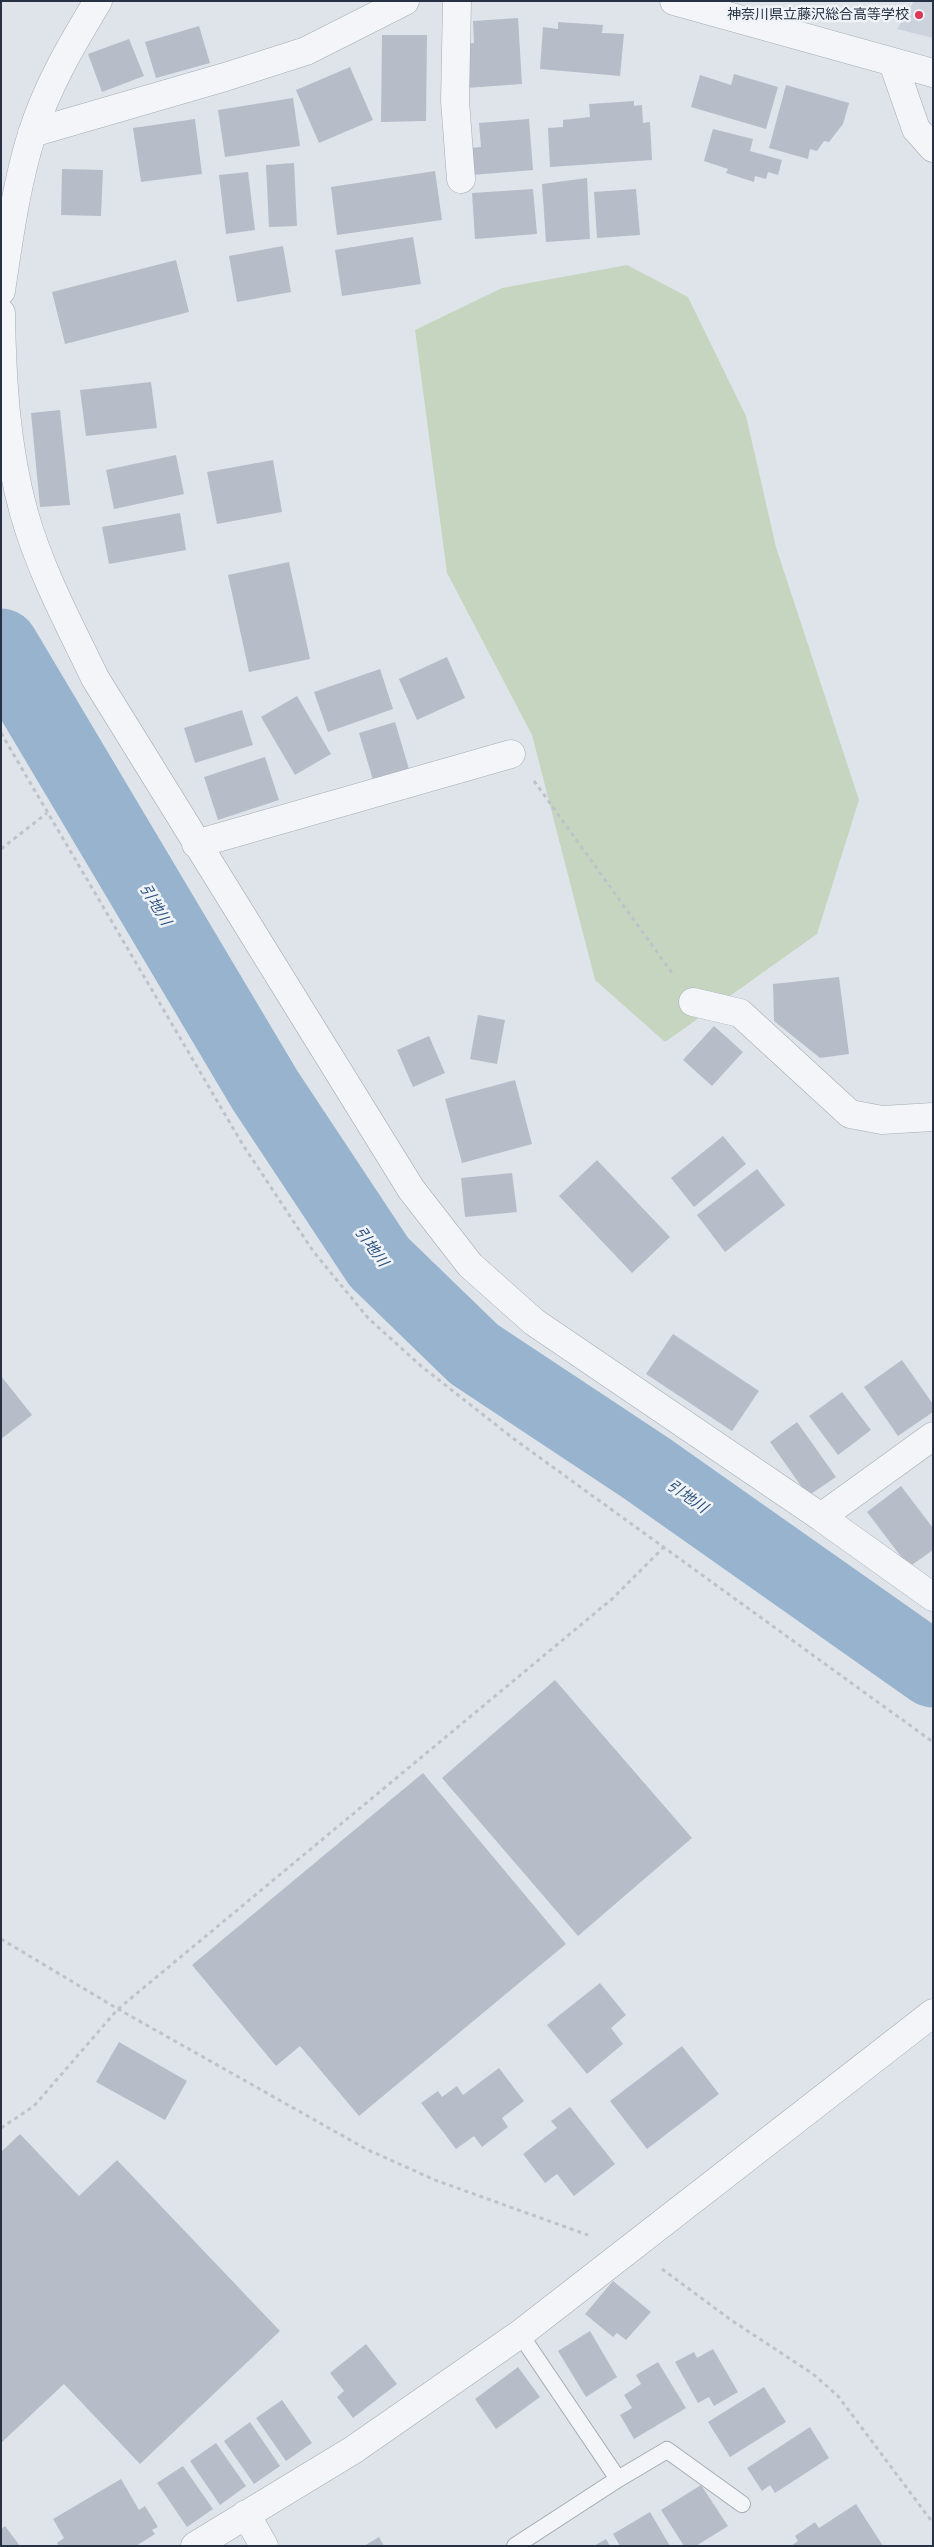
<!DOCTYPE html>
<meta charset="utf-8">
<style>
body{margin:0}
#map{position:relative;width:934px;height:2547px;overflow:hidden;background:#dfe4ea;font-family:"Fira Sans",sans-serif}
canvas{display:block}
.frame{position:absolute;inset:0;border:2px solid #263243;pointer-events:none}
</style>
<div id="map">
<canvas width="934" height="2547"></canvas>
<div class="frame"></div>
</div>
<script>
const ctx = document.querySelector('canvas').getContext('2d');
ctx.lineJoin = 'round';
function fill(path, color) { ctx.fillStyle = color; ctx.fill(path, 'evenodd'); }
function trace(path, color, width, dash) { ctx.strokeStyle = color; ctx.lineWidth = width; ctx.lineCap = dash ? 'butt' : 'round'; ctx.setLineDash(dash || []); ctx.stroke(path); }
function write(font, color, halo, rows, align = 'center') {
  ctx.font = font + ' "Fira Sans","Noto Sans JP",sans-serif'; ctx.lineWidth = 5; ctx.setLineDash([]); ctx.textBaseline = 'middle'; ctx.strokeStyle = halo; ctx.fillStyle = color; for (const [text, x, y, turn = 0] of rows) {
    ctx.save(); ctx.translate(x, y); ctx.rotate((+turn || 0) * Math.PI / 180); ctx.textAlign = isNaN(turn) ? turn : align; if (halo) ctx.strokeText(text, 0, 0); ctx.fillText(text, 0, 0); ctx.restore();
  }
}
fill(new Path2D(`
 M914 1H933V38L897 29Z`), '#cdd3dc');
fill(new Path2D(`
 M627 265 688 297 746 416 776 547 859 800 817 934 665 1042 595 980 532 735 447 573 415 330 502 288Z`), '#c6d5c0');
trace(new Path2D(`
 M1 646 265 1090 379 1262 474 1354 646 1468 933 1670`), '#97b3ce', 75);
fill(new Path2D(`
 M518 18 522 84 466 88 463 44 474 43 473 21Z
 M558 22 603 25 602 33 624 34 620 76 540 69 543 27 558 29Z
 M199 26 210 63 156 78 145 42Z
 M382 35H427L426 121 381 122Z
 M129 39 144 76 102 92 88 54Z
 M350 67 373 120 319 143 296 90Z
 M734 74 778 87 766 129 691 107 700 75 731 85Z
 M786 85 849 103 843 124 829 142 824 141 817 151 810 149 808 159 769 148Z
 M293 98 300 146 225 157 218 110Z
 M634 101V106L642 105 643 123 650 122 652 160 550 167 548 128 563 127V120L590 117 589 104Z
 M195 119 202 174 141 182 133 128Z
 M529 119 533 170 472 175 470 148 481 147 479 123Z
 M713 129 753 139 750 151 782 160 778 175 768 172 766 179 755 176 754 182 726 173 728 169 704 161Z
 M294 163 297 226 269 227 266 165Z
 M62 169 103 170 101 216 61 215Z
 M435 171 442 220 337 235 331 187Z
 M248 172 255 230 226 234 219 175Z
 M587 178 590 239 546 242 542 184Z
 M533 189 537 234 475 239 472 193Z
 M636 189 640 235 597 238 594 192Z
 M413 237 421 284 342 296 335 250Z
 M283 246 291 292 237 302 229 256Z
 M176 260 189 312 65 344 52 292Z
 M151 382 157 428 86 436 80 390Z
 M60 410 70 505 40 507 31 413Z
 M176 455 184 494 114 509 106 470Z
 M273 460 282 512 217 524 207 472Z
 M180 513 186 550 109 564 102 527Z
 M289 562 310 659 249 672 228 575Z
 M447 657 465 698 417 720 399 679Z
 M380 669 393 709 328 732 314 692Z
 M297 696 331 754 295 775 261 717Z
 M242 710 253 745 195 763 184 728Z
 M395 722 409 769 373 780 359 733Z
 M265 757 279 800 218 820 204 777Z
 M839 977 849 1054 820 1058 774 1021 773 984Z
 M478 1015 505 1020 497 1064 470 1059Z
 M714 1026 743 1052 712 1086 683 1060Z
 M429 1036 445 1073 413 1087 397 1050Z
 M515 1080 532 1144 462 1163 445 1099Z
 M723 1136 746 1164 694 1207 671 1178Z
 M597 1160 670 1237 632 1273 559 1196Z
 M757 1169 785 1205 725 1252 697 1215Z
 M512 1173 517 1212 465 1217 461 1178Z
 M673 1334 759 1391 732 1431 646 1374Z
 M902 1360 933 1404V1412L898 1436 864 1387Z
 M1 1376 32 1415 1 1439Z
 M842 1392 871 1430 838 1455 809 1416Z
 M797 1422 836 1477 808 1496 770 1442Z
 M901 1486 933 1528V1550L909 1567 867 1512Z
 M555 1680 692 1838 578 1936 442 1778Z
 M423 1773 566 1944 359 2116 300 2046 276 2066 192 1965Z
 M600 1983 626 2015 611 2028 623 2044 587 2074 547 2025Z
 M119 2042 187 2081 165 2120 96 2082Z
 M682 2046 719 2094 647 2149 610 2101Z
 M499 2068 524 2101 502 2118 508 2127 482 2147 474 2136 456 2149 421 2103 438 2091 442 2097 457 2086 463 2095Z
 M570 2107 615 2164 574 2196 557 2174 545 2183 523 2154 557 2128 551 2121Z
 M20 2134 79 2196 117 2160 280 2331 140 2464 64 2384 1 2443V2152Z
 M613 2281 651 2312 626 2340 617 2333 613 2337 585 2314Z
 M590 2331 617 2377 586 2397 558 2351Z
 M366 2344 397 2384 353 2418 337 2397 344 2391 330 2373Z
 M713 2349 738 2392 714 2406 709 2397 698 2403 675 2362 694 2352 697 2358Z
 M658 2362 686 2408 634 2439 620 2415 632 2408 624 2395 641 2384 636 2375Z
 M518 2367 540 2397 496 2429 475 2399Z
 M764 2387 786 2422 730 2457 708 2422Z
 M282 2400 312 2443 286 2461 256 2418Z
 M250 2422 280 2466 254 2484 224 2441Z
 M810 2427 829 2458 775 2493 770 2485 762 2491 747 2468Z
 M216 2443 246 2486 220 2505 190 2461Z
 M183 2466 213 2509 187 2527 157 2483Z
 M121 2479 139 2510 145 2506 158 2527 152 2530 155 2534 136 2546H58L57 2543 64 2538 53 2519Z
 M701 2485 728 2526 696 2546H684L661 2510Z
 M856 2504 883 2546H791L798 2541 795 2536 815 2522 819 2528Z
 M650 2512 670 2546H620L613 2534Z
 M5 2526 20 2546H1V2529Z
 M379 2537 384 2546H364Z
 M606 2539 610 2546H594Z`), '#b6bdc8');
const service = new Path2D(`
 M618 2479 667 2450 742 2504
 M515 2546 618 2479 520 2334`);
const minor = new Path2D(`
 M457 1 455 101 461 179
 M893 63 916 129 933 148
 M32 133 225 77 306 51 405 1
 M1 291C9 238 16 185 32 134 47 86 72 44 98 1
 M1 313C2 380 6 448 24 513 40 570 69 624 95 678L411 1189 470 1265 534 1322 821 1517 933 1597
 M196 844 511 754
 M693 1002 740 1013 850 1114 882 1120 933 1117
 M821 1517 933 1436
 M246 2514 264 2546
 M195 2546 353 2450 520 2334 933 2013`);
const tertiary = new Path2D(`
 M674 1 933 73`);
trace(service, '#a4abb5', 18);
trace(minor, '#a4abb5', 29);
trace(tertiary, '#a4abb5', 29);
trace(new Path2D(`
 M1 733 243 1145 313 1251 368 1318 421 1366 514 1439 933 1742
 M534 781 672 973
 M1 849 47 813
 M1 1939 118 2009 366 2149 435 2180 588 2235
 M1 2128 34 2106 118 2009 612 1599 664 1547
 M662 2269 731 2320 813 2374 838 2396 933 2523`), '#bec2c9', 3, [4, 4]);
trace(service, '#f3f5f8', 16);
trace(minor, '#f3f5f8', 28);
trace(tertiary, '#f3f5f8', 28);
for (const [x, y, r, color] of [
 [919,15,5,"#dc3755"]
]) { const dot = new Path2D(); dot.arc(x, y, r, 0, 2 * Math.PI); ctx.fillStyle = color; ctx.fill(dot); trace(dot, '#eff3f7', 2); }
write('14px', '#263243', '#eff3f7', [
 ["神奈川県立藤沢総合高等学校",909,15]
], 'right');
write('italic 15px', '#2c527c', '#eff3f7', [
 ["引地川",155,905,59],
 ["引地川",371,1247,54],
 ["引地川",687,1497,35]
]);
</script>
